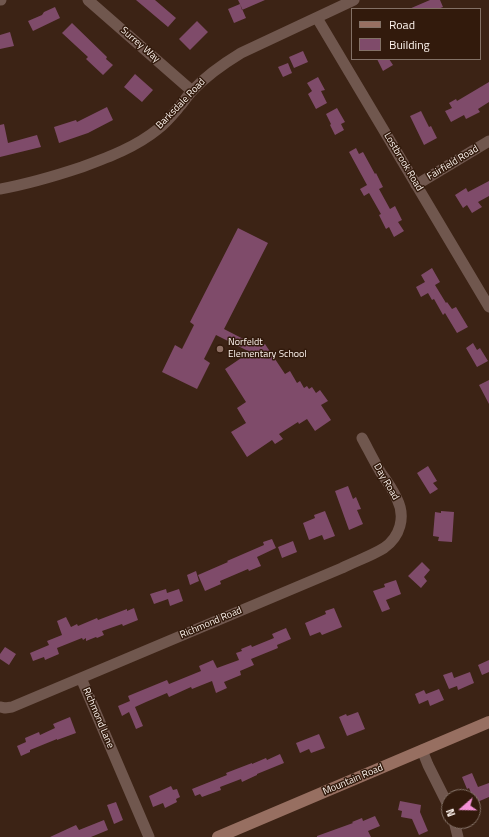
<!DOCTYPE html>
<style>
body{margin:0}
#map{position:relative;width:489px;height:837px;overflow:hidden;background:#3c2315;font-family:"Titillium Web",sans-serif}
canvas{display:block}
.legend{position:absolute;left:351px;top:8px;width:130px;height:52px;box-sizing:border-box;background:#321a0c;border:1px solid #837166;margin:0;padding:5px 7px;list-style:none;font-size:12px;color:#fdf3ed}
.legend li{display:flex;align-items:center;gap:8px;height:20px}
.legend b{width:20px;border:1px solid #837166}
.north{position:absolute;left:441px;top:789px;width:40px;height:40px;box-sizing:border-box;background:#321a0c;border:1px solid #837166;border-radius:50%;rotate:250deg;font-size:11px;font-weight:700;line-height:16px;text-align:center;color:#fdf3ed}
.north::after{content:'';display:block;margin:auto;width:14px;height:18px;background:#f391d5;clip-path:polygon(50% 0,100% 100%,50% 72%,0 100%)}
</style>
<div id="map">
<canvas width="489" height="837"></canvas>
<ul class="legend">
<li><b style="height:5px;background:#976f61"></b>Road</li>
<li><b style="height:11px;background:#7f4b6a"></b>Building</li>
</ul>
<div class="north">N</div>
</div>
<script>
const ctx = document.querySelector('canvas').getContext('2d');
ctx.lineJoin = 'round';
function fill(path, color) { ctx.fillStyle = color; ctx.fill(path, 'evenodd'); }
function trace(path, color, width, dash) { ctx.strokeStyle = color; ctx.lineWidth = width; ctx.lineCap = dash ? 'butt' : 'round'; ctx.setLineDash(dash || []); ctx.stroke(path); }
function write(font, color, halo, rows, align = 'center') {
  ctx.font = font + ' "Titillium Web",sans-serif'; ctx.lineWidth = 3; ctx.setLineDash([]); ctx.textBaseline = 'middle'; ctx.strokeStyle = halo; ctx.fillStyle = color; for (const [text, x, y, turn = 0] of rows) {
    ctx.save(); ctx.translate(x, y); ctx.rotate((+turn || 0) * Math.PI / 180); ctx.textAlign = isNaN(turn) ? turn : align; if (halo) ctx.strokeText(text, 0, 0); ctx.fillText(text, 0, 0); ctx.restore();
  }
}
fill(new Path2D(`
 M136 0H155L176 18 168 27Z
 M238 0H265L242 10 240 4 246 18 234 23 228 9 240 4Z
 M430 0H440L443 7 438 9H409Z
 M55 7 60 18 33 31 28 21 42 15 44 12Z
 M197 21 208 32 190 50 179 39Z
 M72 23 107 57 106 59 113 65 103 75 86 59 88 57 62 33Z
 M10 32 14 46 0 49V35Z
 M303 51 308 62 294 68 289 57Z
 M377 59H389L393 65 383 71Z
 M288 63 292 73 283 77 278 67Z
 M135 74 153 90 142 102 124 87Z
 M318 77 325 90 321 91 327 103 316 109 308 94 312 91 307 83Z
 M489 82V102L478 109 480 112 466 119 464 115 451 122 445 111 452 108 449 103 456 99 457 101Z
 M107 107 113 120 88 133 59 143 54 127 76 120 77 122Z
 M337 108 345 122 341 124 344 130 335 135 330 125 331 124 326 114Z
 M421 111 429 127 431 126 437 138 424 145 410 116Z
 M4 124 8 143 37 135 41 147 0 157V125Z
 M356 148 359 154 363 152 375 174 376 173 383 187 379 189 390 209 395 206 402 220 398 222 404 231 394 237 389 227 386 229 379 215 381 214 369 193 364 196 360 189 367 185 349 152Z
 M489 181V196L478 202 482 207 472 213 467 205 463 208 455 195 466 188 468 192Z
 M238 228 268 243 224 329 253 344 254 343 261 347 265 344 285 374 290 371 297 383 300 381 304 388 307 386 309 389 312 387 316 393 320 390 328 401 321 405 331 420 315 431 307 419 299 424 298 422 279 434 283 439 275 444 272 440 247 457 231 432 246 423 237 408 246 402 225 369 250 352 216 335 204 359 210 363 197 389 162 372 175 345 182 349 194 325 190 322Z
 M432 268 440 282 435 285 446 303 447 302 452 309 456 307 468 327 457 333 445 313 443 315 434 299 432 300 428 293 421 297 416 287 425 282 421 275Z
 M473 343 477 350 480 348 488 361 477 367 466 348Z
 M489 380V404L479 385Z
 M428 466 437 481 433 483 438 489 430 494 417 473Z
 M348 486 353 499 356 497 361 509 357 510 363 524 349 530 335 491Z
 M325 511 335 536 324 540 322 535 309 540 303 523 315 518 314 515Z
 M441 511 454 512 452 542 438 541 439 537 433 536 435 512 441 513Z
 M272 539 276 548 257 557 261 566 249 571 248 569 220 581 221 584 205 591 198 575 228 562 227 561 264 545 263 542Z
 M293 541 297 552 282 558 278 547Z
 M422 562 430 570 424 577 427 581 421 588 408 576Z
 M196 571 199 581 190 585 187 575Z
 M396 580 401 594 386 600 390 609 382 612 373 591 385 587 384 584Z
 M166 589 167 593 179 589 183 601 170 606 168 599 154 604 150 594Z
 M134 608 138 620 123 626 122 624 102 631 104 635 97 638 96 637 86 641V638L83 640 82 638 57 648 59 654 45 660 44 657 33 661 30 653 49 645 47 641 62 635 57 621 66 617 71 627 77 624 78 626 97 618 98 620 127 609V611Z
 M334 608 342 627 322 635 320 632 310 636 305 623 326 614 325 611Z
 M286 628 291 639 277 645 278 648 251 659 254 665 240 671 241 675 224 682 227 688 216 693 212 681 192 689 191 687 169 697 167 693 146 702 135 707 143 726 136 729 129 712 122 716 118 706 130 701 128 696 167 680 169 684 201 671 199 666 213 660 217 668 239 660 236 653 242 651 241 649 251 645 252 647 274 638 272 634Z
 M5 647 16 654 9 665 0 659V654Z
 M489 660V672L482 675 478 665Z
 M452 672 454 678 470 672 474 683 458 690 457 686 449 689 443 675Z
 M439 689 444 700 430 706 428 700 419 704 415 694 424 690 426 694Z
 M358 712 365 729 347 736 339 717 346 714 347 716Z
 M70 717 76 733 57 740V739L30 750V752L21 756 17 746 26 742 25 738 39 732 40 735 55 728 53 724Z
 M319 734 325 748 311 753 309 749 300 753 296 743Z
 M280 754 284 763 257 774V775L242 782 241 779 220 787 221 790 202 797 200 794 195 796 192 789 227 775 226 773 252 763V764L266 758 267 760Z
 M472 773 478 787 489 783V797L475 803 469 788 467 789 462 777Z
 M171 786 173 790 177 789 180 797 176 799 177 802 165 808 163 803 153 807 149 796Z
 M400 801 421 805 420 812 428 831 419 835 412 819 401 817 402 811 398 810Z
 M116 802 123 820 114 824 107 805Z
 M375 816 380 826 368 831 371 837H317V836L353 823 352 822 362 818 363 821Z
 M104 820 108 830 91 837H50L76 825 79 830Z`), '#7f4b6a');
trace(new Path2D(`
 M0 0H1
 M88 0 192 91
 M317 18 489 307
 M416 185 489 141
 M0 189C28 184 55 176 82 167 109 157 136 147 158 129 167 122 174 113 181 105 185 100 188 95 193 90 207 75 223 64 241 53L354 0
 M81 678 149 837
 M0 707 5 708 12 707 342 568C356 561 371 556 384 548 400 537 406 517 397 499 393 490 387 481 381 473 374 461 368 449 362 438
 M422 750 428 765 449 807
 M454 821 458 837`), '#70574e', 11);
trace(new Path2D(`
 M218 837 489 722`), '#976f61', 12);
for (const [x, y, r, color] of [
 [220,349,4,"#8d6e63"]
]) { const dot = new Path2D(); dot.arc(x, y, r, 0, 2 * Math.PI); ctx.fillStyle = color; ctx.fill(dot); trace(dot, '#321a0c', 1.5); }
write('10px', '#fdf3ed', '#321a0c', [
 ["Surrey Way",140,45,41],
 ["Barksdale Road",181,104,-46],
 ["Lostbrook Road",403,162,59],
 ["Fairfield Road",453,163,-31],
 ["Day Road",386,482,60],
 ["Richmond Road",211,623,-23],
 ["Richmond Lane",98,718,67],
 ["Mountain Road",353,780,-23]
]);
write('10px', '#fdf3ed', '#321a0c', [
 ["Norfeldt",228,343],
 ["Elementary School",228,355]
], 'left');
</script>
